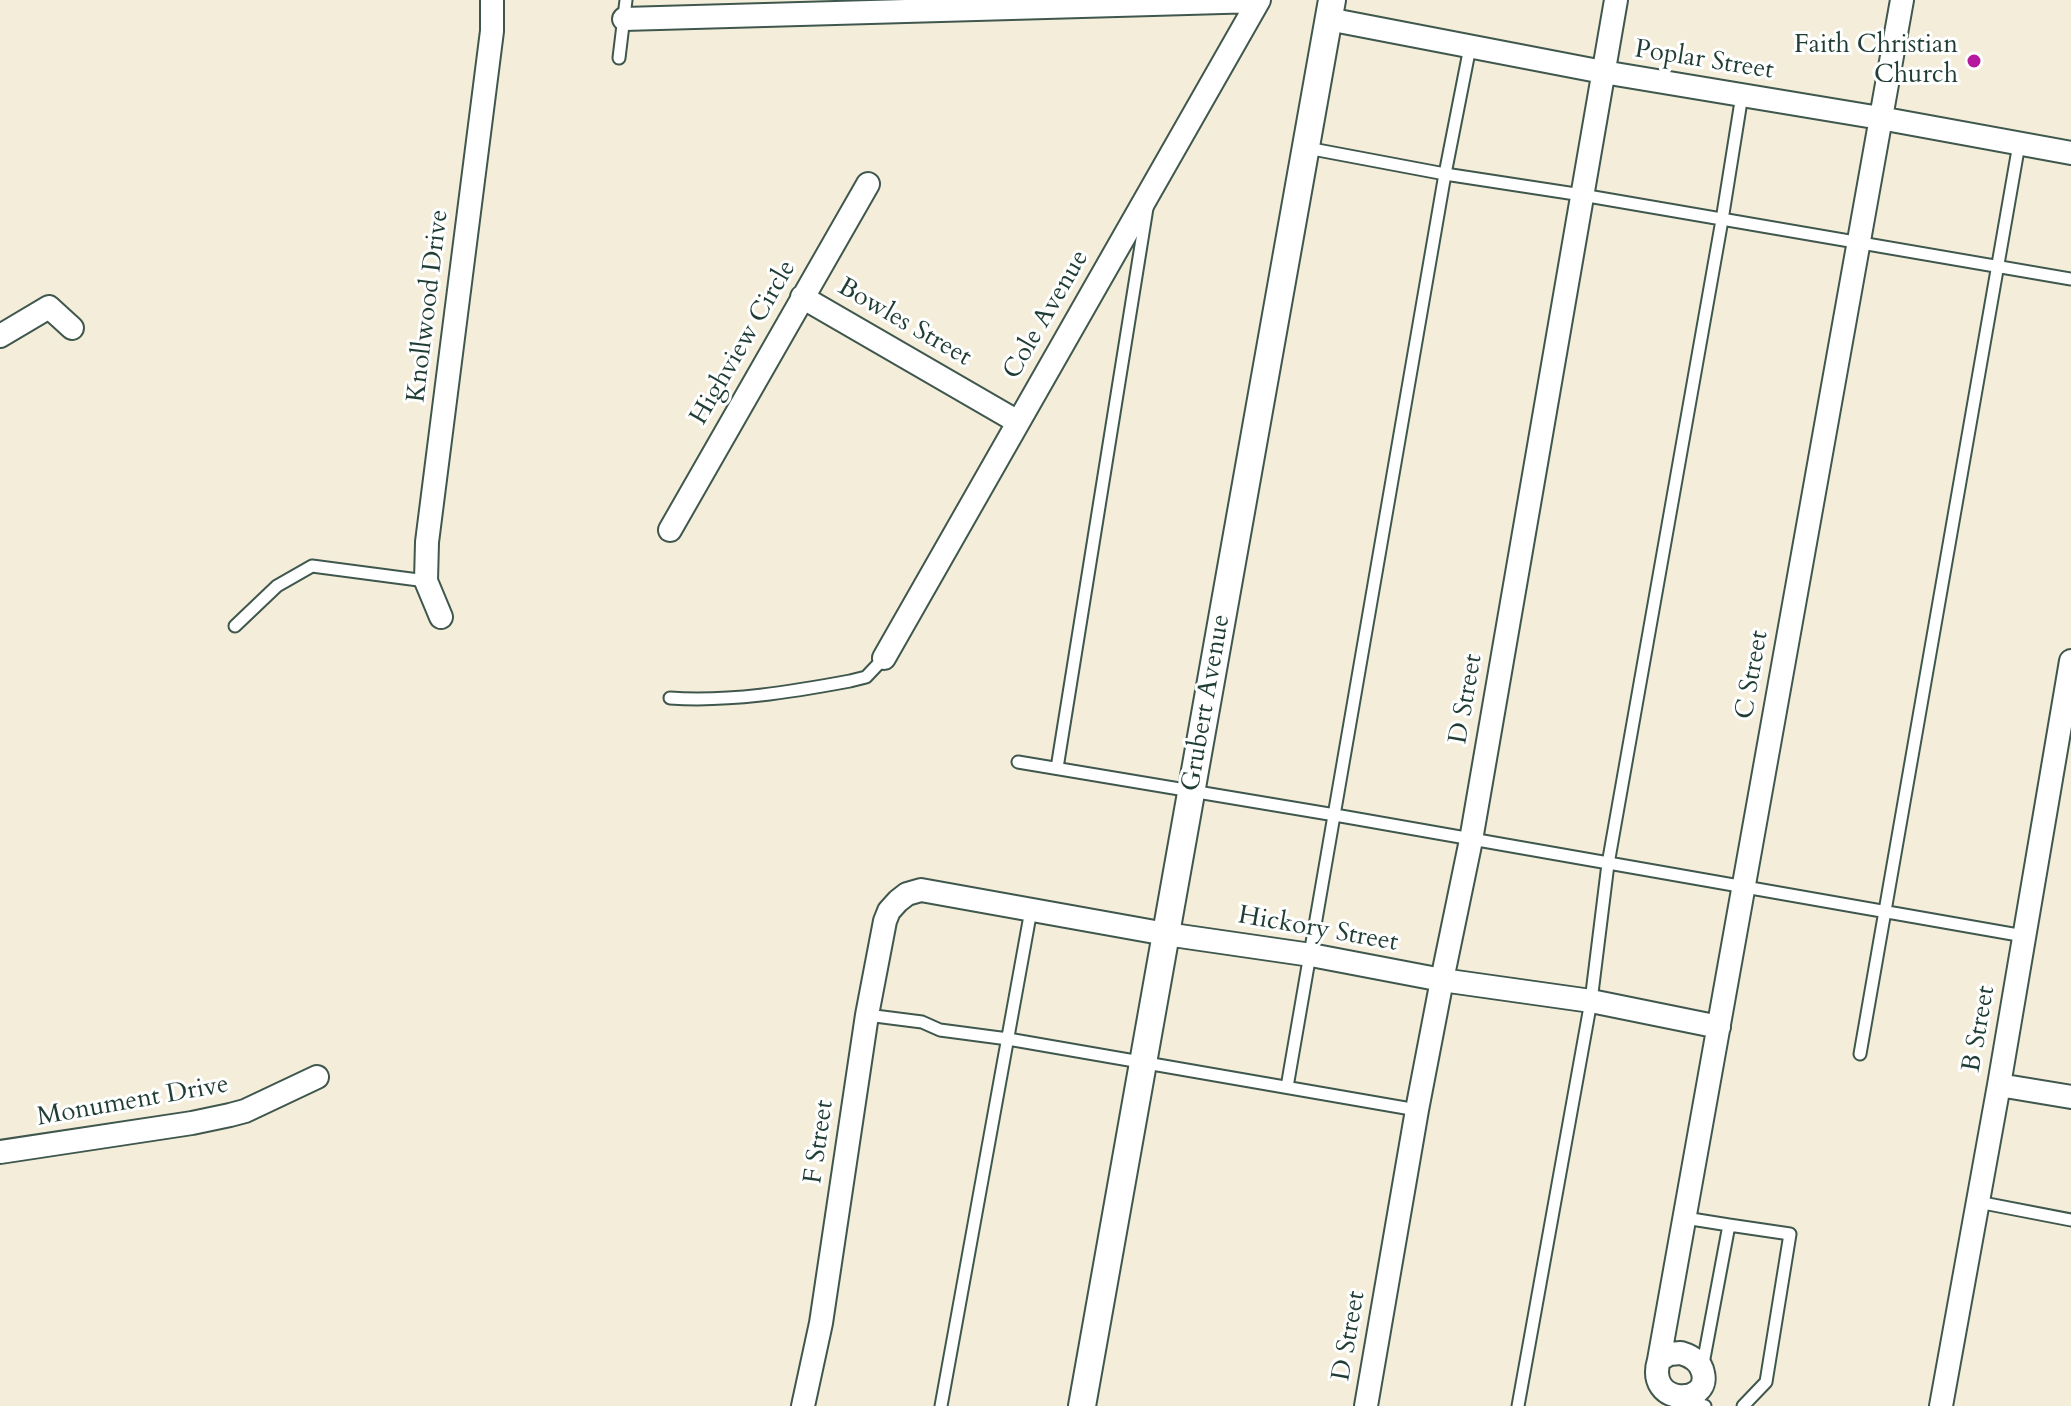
<!DOCTYPE html>
<style>
body{margin:0}
canvas{display:block;background:#f3edda}
</style>
<canvas width="2071" height="1406"></canvas>
<script>
const ctx = document.querySelector('canvas').getContext('2d');
ctx.lineJoin = 'round';
function trace(path, color, width, dash) { ctx.strokeStyle = color; ctx.lineWidth = width; ctx.lineCap = dash ? 'butt' : 'round'; ctx.setLineDash(dash || []); ctx.stroke(path); }
function write(font, color, halo, rows, align = 'center') {
  ctx.font = font + ' Cardo,serif'; ctx.lineWidth = 6; ctx.setLineDash([]); ctx.textBaseline = 'middle'; ctx.strokeStyle = halo; ctx.fillStyle = color; for (const [text, x, y, turn = 0] of rows) {
    ctx.save(); ctx.translate(x, y); ctx.rotate((+turn || 0) * Math.PI / 180); ctx.textAlign = isNaN(turn) ? turn : align; if (halo) ctx.strokeText(text, 0, 0); ctx.fillText(text, 0, 0); ctx.restore();
  }
}
const service = new Path2D(`
 M619 58 626 0
 M1307 148 1445 174 1582 195 2071 279
 M235 626 277 586 312 566 426 581
 M670 698C730 702 791 692 850 681L866 677 884 658
 M1018 762 1335 815 2024 936
 M1057 768 1147 208
 M867 1015 922 1022 940 1030 1008 1039 1417 1110
 M1860 1054 2019 144
 M1287 1087 1445 174 1470 47
 M1978 1202 2071 1220
 M1685 1218 1729 1225
 M1702 1369 1729 1225 1790 1234 1766 1382 1743 1406
 M1686 1400 1705 1406
 M941 1406 1031 910
 M1518 1406 1591 1001 1608 864 1722 220 1742 95`);
const minor = new Path2D(`
 M624 19 1258 1
 M1328 19 1603 72 1880 118 2071 153
 M802 297 1018 422
 M0 336 49 307 72 328
 M670 530 868 184
 M441 617 426 581 427 542 492 31V0
 M884 658 1259 0
 M1999 1085 2071 1097
 M0 1152 192 1123 230 1115 245 1111 317 1077
 M1681 1353C1691 1356 1701 1362 1703 1373 1711 1406 1645 1406 1659 1360L1669 1354Z
 M1659 1360 1902 0
 M803 1406 821 1323 867 1015 885 921 889 911 898 901 907 894 921 890 1166 934 1311 955 1442 980 1591 1001 1719 1027
 M1366 1406 1417 1110 1442 980 1471 840 1616 0
 M1941 1406 1999 1085 2071 661`);
const tertiary = new Path2D(`
 M1082 1406 1332 0`);
trace(service, '#3f574d', 15);
trace(minor, '#3f574d', 26);
trace(tertiary, '#3f574d', 30);
trace(service, '#fff', 11);
trace(minor, '#fff', 22);
trace(tertiary, '#fff', 26);
for (const [x, y, r, color] of [
 [1974,61,8,"#b5179e"]
]) { const dot = new Path2D(); dot.arc(x, y, r, 0, 2 * Math.PI); ctx.fillStyle = color; ctx.fill(dot); trace(dot, '#fff', 3); }
write('26px', '#1f3d34', '#fff', [
 ["Faith Christian",1958,46],
 ["Church",1958,76]
], 'right');
write('26px', '#1f3d34', '#fff', [
 ["Poplar Street",1704,61,9],
 ["Knollwood Drive",429,306,-83],
 ["Cole Avenue",1047,315,-60],
 ["Bowles Street",904,323,30],
 ["Highview Circle",744,343,-60],
 ["C Street",1753,675,-80],
 ["D Street",1467,699,-80],
 ["Grubert Avenue",1207,703,-80],
 ["Hickory Street",1318,930,10],
 ["B Street",1980,1029,-80],
 ["Monument Drive",133,1102,-10],
 ["F Street",820,1142,-82],
 ["D Street",1350,1336,-80]
]);
</script>
